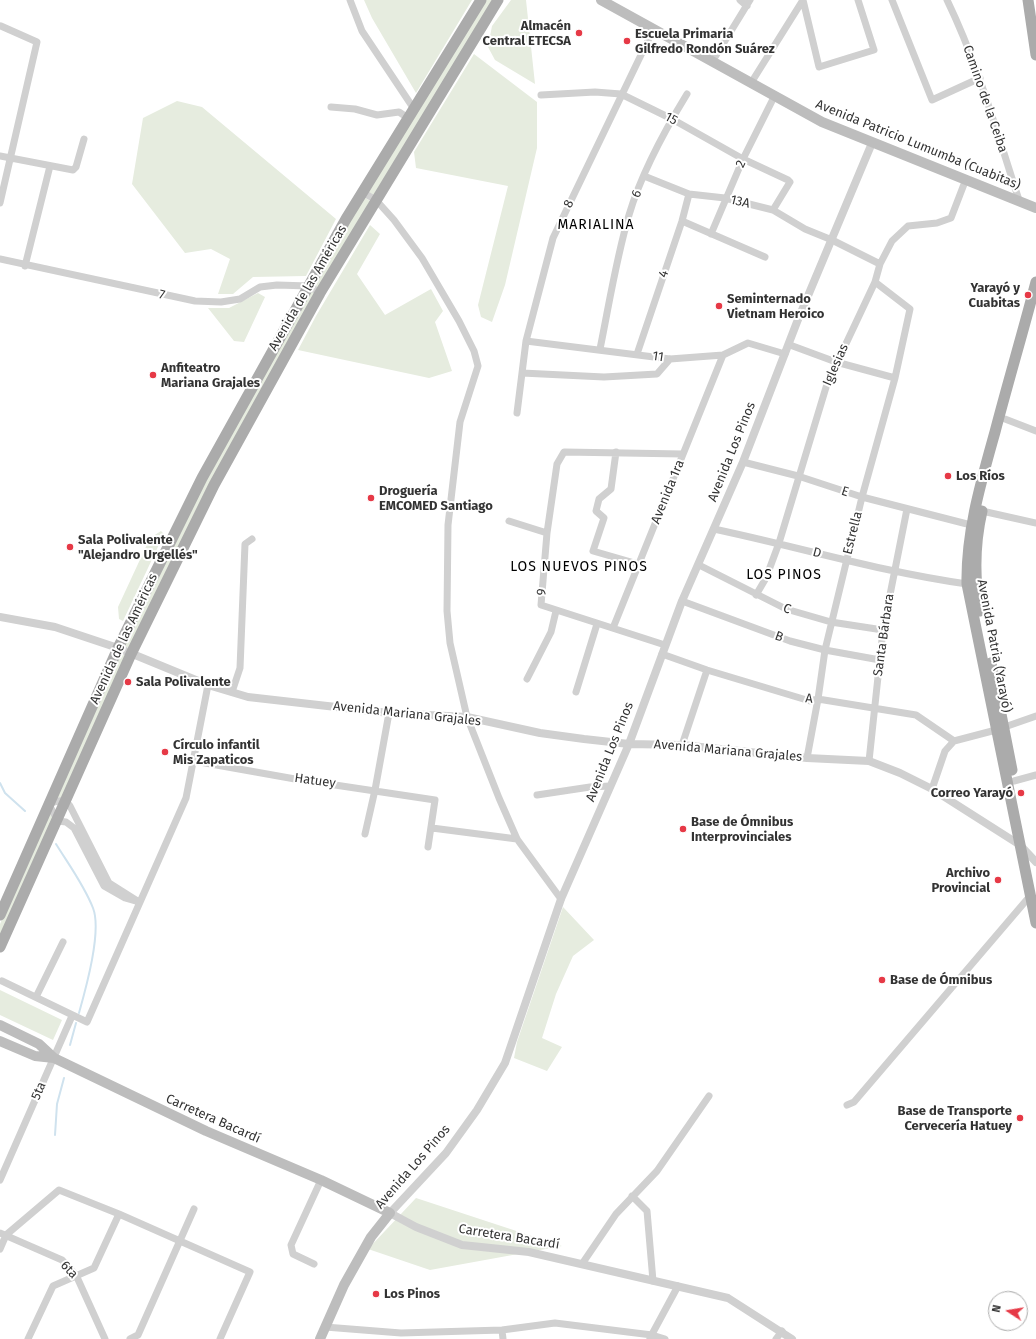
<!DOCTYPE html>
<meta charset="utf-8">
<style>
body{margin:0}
#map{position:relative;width:1036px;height:1339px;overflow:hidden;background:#fff;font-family:"Fira Sans",sans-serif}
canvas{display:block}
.north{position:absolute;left:988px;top:1291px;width:40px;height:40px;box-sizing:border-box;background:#fff;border:1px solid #adadad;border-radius:50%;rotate:282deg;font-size:11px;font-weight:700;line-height:16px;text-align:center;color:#333}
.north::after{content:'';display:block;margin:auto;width:14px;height:18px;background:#e63946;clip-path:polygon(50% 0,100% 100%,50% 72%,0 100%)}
</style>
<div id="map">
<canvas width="1036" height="1339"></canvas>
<div class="north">N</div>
</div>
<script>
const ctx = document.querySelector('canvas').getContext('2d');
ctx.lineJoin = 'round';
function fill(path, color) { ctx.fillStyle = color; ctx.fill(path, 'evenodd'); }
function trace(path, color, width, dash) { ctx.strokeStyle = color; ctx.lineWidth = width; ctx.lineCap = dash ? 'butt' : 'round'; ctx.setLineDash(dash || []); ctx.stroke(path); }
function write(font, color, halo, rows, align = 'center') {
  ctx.font = font + ' "Fira Sans",sans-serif'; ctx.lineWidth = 4; ctx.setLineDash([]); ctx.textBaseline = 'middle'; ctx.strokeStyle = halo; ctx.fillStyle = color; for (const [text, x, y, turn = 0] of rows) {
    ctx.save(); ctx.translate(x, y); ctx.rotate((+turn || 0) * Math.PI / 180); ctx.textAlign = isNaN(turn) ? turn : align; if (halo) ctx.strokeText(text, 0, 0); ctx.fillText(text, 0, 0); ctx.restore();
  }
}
fill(new Path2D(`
 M364 0H472L416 93 372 18Z
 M486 0H493L373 196 367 192Z
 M511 0H526L535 84 495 60 488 47 492 26Z
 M474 54 537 102V148L505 285 492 322 481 317 478 305 508 186 416 168 414 152Z
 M177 101 202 107 336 219 306 276 253 277 233 294H218L230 259 211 249 185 253 132 184 143 118Z
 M364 197 370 201 318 289 313 286Z
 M370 225 380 234 357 274 385 315 431 289 443 311 435 322 452 371 429 378 298 350 316 316Z
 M311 291 316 293 129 648 124 646 195 500Z
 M258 293 265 297 244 342 234 341 208 308H229Z
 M161 531 164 534 123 621 119 619 118 607 150 538Z
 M120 653 126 656 62 797 55 799Z
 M49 811 53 818 0 938V924Z
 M563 907 594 940 573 956 556 994 542 1038 562 1047 547 1071 514 1058 517 1042Z
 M0 990 62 1020 53 1040 0 1015Z
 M416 1198 562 1246 430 1270 368 1249Z`), '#e6ecdf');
trace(new Path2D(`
 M0 783 5 793 25 811
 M56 844C69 865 84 885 93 908 102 931 86 988 79 1013
 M70 1045 76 1023
 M55 1135 57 1104 64 1078`), '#cfe2ee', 2);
trace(new Path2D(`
 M350 0 362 31 414 109
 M740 0 747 6
 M803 0 819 67 874 50 858 0
 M892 0 932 100 980 78
 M947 0C978 64 997 133 1019 200
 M712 62 750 0
 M751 83 803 0
 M541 95 595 92 621 94 672 119 743 159 788 180 790 182 773 210
 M331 107 355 109 377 115 399 112 408 118
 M0 156 73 170 76 167 84 139
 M644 176 689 194 725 198 773 210 805 229 832 240 880 264
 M362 192 376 200 394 220 422 258 459 321 474 351 478 366 460 422 448 525 447 611 450 643 467 717 499 798 517 839 561 899
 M0 203 37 42 1 26
 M682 221 765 257
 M711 234 743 159 775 95
 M0 259 195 301 221 302 240 299 260 287 277 285 309 286 320 293
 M25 266 50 166
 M526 341 670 359 723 355 748 343 785 354
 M790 345 836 362 895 378
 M600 349C609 305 616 259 629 215 641 174 665 130 687 94
 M637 354 682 221 689 194
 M522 373 604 377 657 374 670 359
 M517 413 526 341 553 238 653 30
 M1005 419 1036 431
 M616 452 611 489 599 499 596 511 604 518 593 551 638 564
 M743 462 798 476 862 497 971 525
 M982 511 1036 523
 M509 521 547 533
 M714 529C799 547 881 572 967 584
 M699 565 786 609 831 622 883 630
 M756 595 766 578 779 543 827 384 875 282 880 264 892 241 908 226 937 223 951 218 966 179
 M682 601 790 641 825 650 880 660
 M613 628 723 355
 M665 645 541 605 547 533 557 464 564 452 683 454
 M662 654 707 670 810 701 818 699 916 715 954 741
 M527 679 551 632 556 611
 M232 692 240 668 245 544 252 539
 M576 692 597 624
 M682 745 707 670
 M807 758 818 699 825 650 862 497 895 378 910 309 875 282
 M194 761 295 779 435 800 428 847
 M869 761 883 630 907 509
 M1014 781 1036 775
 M932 789 945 751 954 741 996 730 1036 716
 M537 795 590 787 610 786
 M65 800 70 806 109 883 139 902 125 898 104 886 74 828 66 822 58 821 48 803Z
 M432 828 517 839
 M365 834 375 790 389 713
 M2 981 87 1022 186 798 208 685
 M36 997 63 942
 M847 1105 854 1102 1030 896
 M0 1180 72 1016
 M632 1196 647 1211 653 1281
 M0 1233 62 1260 76 1275 105 1339
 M0 1249 6 1235 59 1190 119 1214 250 1272 220 1339
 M314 1264 293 1254 291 1245 321 1180
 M582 1264 616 1214 657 1171 709 1096
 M325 1327 401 1333 502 1330 555 1323 652 1335 665 1339
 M502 1330 503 1339
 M650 1338 678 1286
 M28 1339 53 1286 94 1268 119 1214
 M130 1339 138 1335 194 1209
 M776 1339 782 1331`), '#d0d0d0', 7);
trace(new Path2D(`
 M0 617 55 627 118 648 208 685 248 697 389 713 467 717 540 733 584 739 629 744 682 745 807 758 869 761 900 773 932 789 1020 845 1036 862
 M792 1339 728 1298 529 1252 462 1245 416 1227 390 1213 446 1153 477 1110 505 1063 561 899 629 744 682 601 743 462 797 322 872 143`), '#d0d0d0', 8);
trace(new Path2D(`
 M601 0 822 122 1036 208
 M0 1025 39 1044 54 1058 35 1056 0 1041
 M54 1058 206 1131 321 1180 390 1213 371 1237 344 1285 320 1339`), '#bdbdbd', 10);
trace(new Path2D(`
 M1028 0 1036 55
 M1036 282C1023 332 1008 382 995 432 981 482 966 532 967 584L1036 923
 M980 611C974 577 974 546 982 511
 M991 663 1012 770
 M0 915 118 648 202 478 346 219 481 0
 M0 947 131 654 214 485 320 293 498 0`), '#ababab', 11);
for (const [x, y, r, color] of [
 [579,33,4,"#e63946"],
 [627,41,4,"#e63946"],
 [1028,295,4,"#e63946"],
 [719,306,4,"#e63946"],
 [153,375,4,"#e63946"],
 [948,476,4,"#e63946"],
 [371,498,4,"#e63946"],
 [70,547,4,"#e63946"],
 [128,682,4,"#e63946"],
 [165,752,4,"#e63946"],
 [1021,793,4,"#e63946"],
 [683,829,4,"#e63946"],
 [998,880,4,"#e63946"],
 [882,980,4,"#e63946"],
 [1020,1118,4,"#e63946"],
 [376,1294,4,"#e63946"]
]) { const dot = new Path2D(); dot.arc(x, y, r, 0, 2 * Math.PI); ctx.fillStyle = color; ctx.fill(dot); trace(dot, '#fff', 1.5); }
write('bold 13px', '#333', '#fff', [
 ["Almacén",571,26,"right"],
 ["Central ETECSA",571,41,"right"],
 ["Escuela Primaria",635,34],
 ["Gilfredo Rondón Suárez",635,49],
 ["Yarayó y",1020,288,"right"],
 ["Cuabitas",1020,303,"right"],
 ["Seminternado",727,299],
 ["Vietnam Heroico",727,314],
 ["Anfiteatro",161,368],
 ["Mariana Grajales",161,383],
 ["Los Ríos",956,476],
 ["Droguería",379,491],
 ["EMCOMED Santiago",379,506],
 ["Sala Polivalente",78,540],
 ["\"Alejandro Urgellés\"",78,555],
 ["Sala Polivalente",136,682],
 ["Círculo infantil",173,745],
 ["Mis Zapaticos",173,760],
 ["Correo Yarayó",1013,793,"right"],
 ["Base de Ómnibus",691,822],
 ["Interprovinciales",691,837],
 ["Archivo",990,873,"right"],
 ["Provincial",990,888,"right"],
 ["Base de Ómnibus",890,980],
 ["Base de Transporte",1012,1111,"right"],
 ["Cervecería Hatuey",1012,1126,"right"],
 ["Los Pinos",384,1294]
], 'left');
write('13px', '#333', '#fff', [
 ["Camino de la Ceiba",985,99,71],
 ["15",671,119,28],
 ["Avenida Patricio Lumumba (Cuabitas)",918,145,22],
 ["2",741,164,-65],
 ["6",637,194,-68],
 ["13A",740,202,14],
 ["8",569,204,-65],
 ["4",664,274,-71],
 ["Avenida de las Américas",308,288,-60],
 ["7",162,295,13],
 ["11",658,357,8],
 ["Iglesias",836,365,-66],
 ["Avenida Los Pinos",732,452,-68],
 ["Avenida 1ra",668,492,-68],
 ["E",845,492,18],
 ["Estrella",853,533,-76],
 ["D",817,553,15],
 ["9",542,592,-85],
 ["C",787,609,20],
 ["Santa Bárbara",884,635,-82],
 ["B",779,637,20],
 ["Avenida de las Américas",124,639,-65],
 ["Avenida Patria (Yarayó)",994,646,79],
 ["A",809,699,4],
 ["Avenida Mariana Grajales",407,714,6],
 ["Avenida Mariana Grajales",728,751,5],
 ["Avenida Los Pinos",610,752,-68],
 ["Hatuey",315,781,8],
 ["5ta",39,1091,-66],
 ["Carretera Bacardí",213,1119,24],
 ["Avenida Los Pinos",413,1167,-49],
 ["Carretera Bacardí",509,1237,9],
 ["6ta",69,1270,47]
]);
ctx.letterSpacing = '1px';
write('14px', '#000', '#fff', [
 ["MARIALINA",596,225],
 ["LOS NUEVOS PINOS",579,567],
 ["LOS PINOS",784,575]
]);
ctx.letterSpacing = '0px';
</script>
